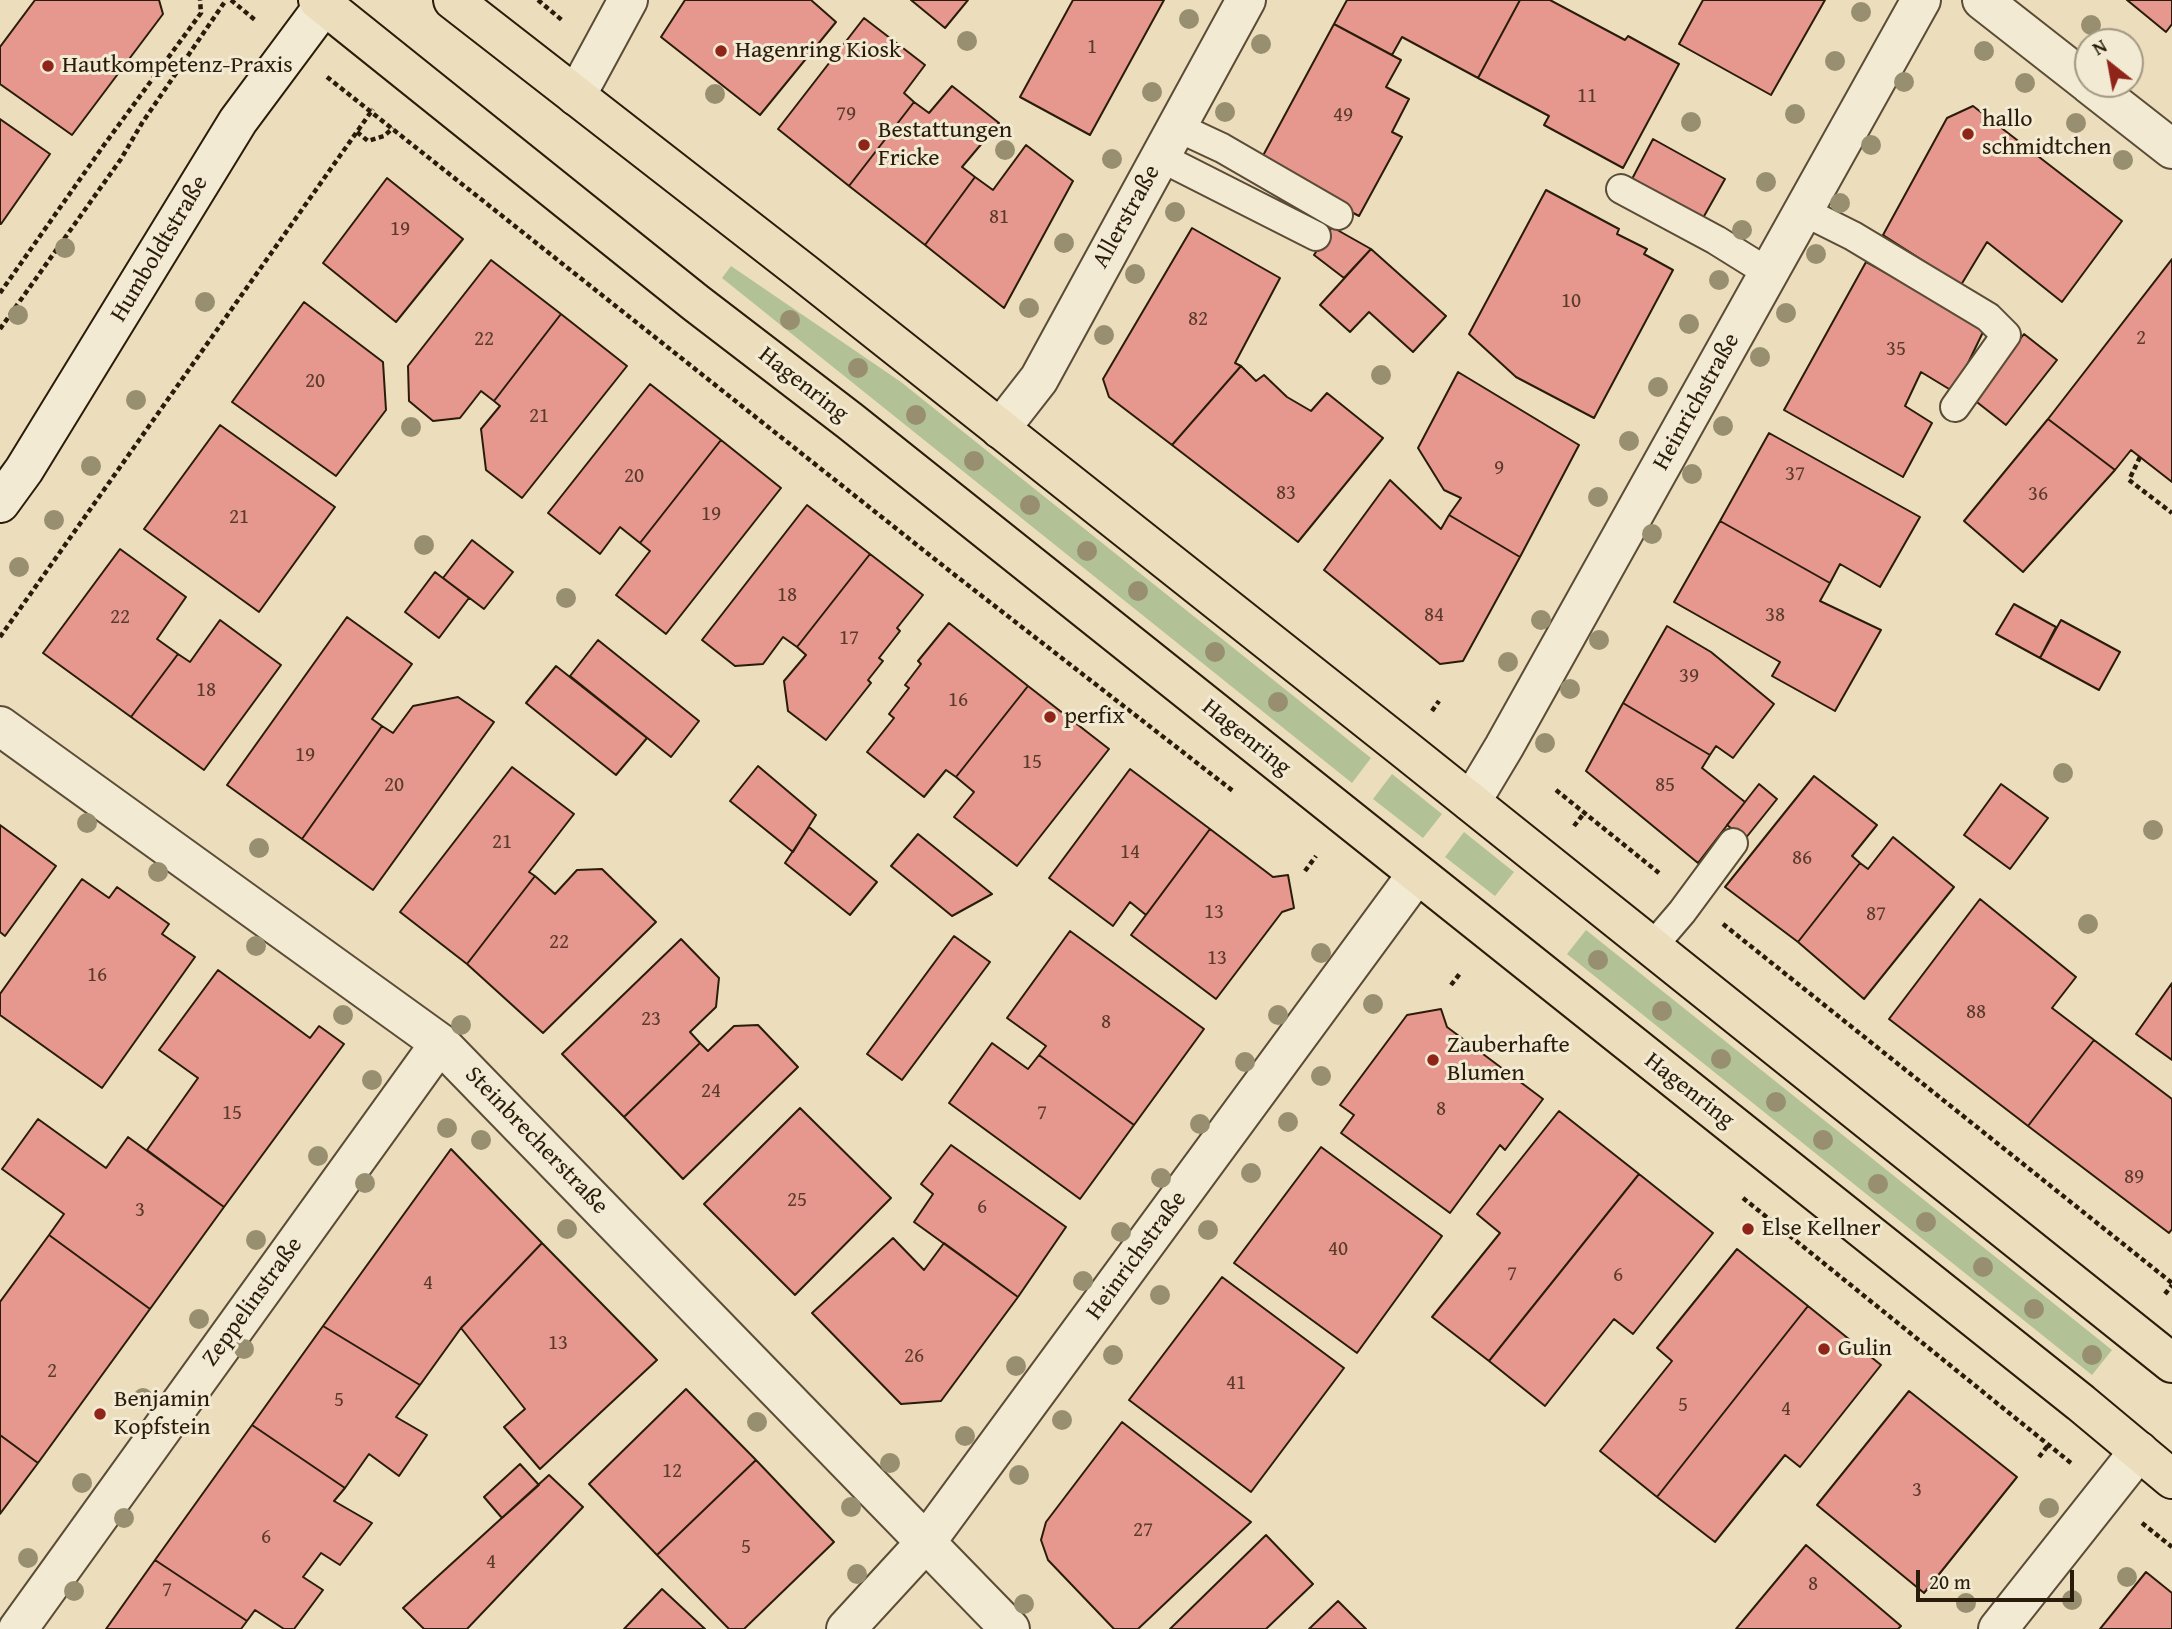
<!DOCTYPE html>
<meta charset="utf-8">
<style>
body{margin:0}
#map{position:relative;width:2172px;height:1629px;overflow:hidden;background:#ecdebc;font-family:"Gentium Book Plus",serif}
canvas{display:block}
.north{position:absolute;left:2074px;top:28px;width:70px;height:70px;box-sizing:border-box;background:#f3ead3;border:2px solid #a39883;border-radius:50%;rotate:329deg;font-size:19px;font-weight:700;line-height:28px;text-align:center;color:#2a1c0a}
.north::after{content:'';display:block;margin:auto;width:24px;height:32px;background:#8f2418;clip-path:polygon(50% 0,100% 100%,50% 72%,0 100%)}
.scale{position:absolute;left:1916px;top:1570px;width:158px;height:32px;box-sizing:border-box;border:4px solid #2a1c0a;border-top:0;padding-left:9px;font-size:21px;line-height:24px;white-space:nowrap;color:#2a1c0a;-webkit-text-stroke:5px #f3ead3;paint-order:stroke}
</style>
<div id="map">
<canvas width="2172" height="1629"></canvas>
<div class="north">N</div>
<div class="scale">20 m</div>
</div>
<script>
const ctx = document.querySelector('canvas').getContext('2d');
ctx.lineJoin = 'round';
function fill(path, color) { ctx.fillStyle = color; ctx.fill(path, 'evenodd'); }
function trace(path, color, width, dash) { ctx.strokeStyle = color; ctx.lineWidth = width; ctx.lineCap = dash ? 'butt' : 'round'; ctx.setLineDash(dash || []); ctx.stroke(path); }
function write(font, color, halo, rows, align = 'center') {
  ctx.font = font + ' "Gentium Book Plus",serif'; ctx.lineWidth = 6; ctx.setLineDash([]); ctx.textBaseline = 'middle'; ctx.strokeStyle = halo; ctx.fillStyle = color; for (const [text, x, y, turn = 0] of rows) {
    ctx.save(); ctx.translate(x, y); ctx.rotate((+turn || 0) * Math.PI / 180); ctx.textAlign = isNaN(turn) ? turn : align; if (halo) ctx.strokeText(text, 0, 0); ctx.fillText(text, 0, 0); ctx.restore();
  }
}
fill(new Path2D(`
 M731 266 901 382 1371 758 1352 783 722 278Z
 M1392 774 1442 814 1423 838 1373 799Z
 M1464 832 1514 872 1495 896 1445 857Z
 M1586 930 2112 1350 2092 1375 1567 954Z`), '#b2c296');
const building = new Path2D(`
 M35 0H159L163 14 72 135 0 84V47Z
 M685 0H811L836 22 760 115 661 37Z
 M911 0H968L945 28Z
 M1073 0H1164L1090 135 1020 97Z
 M1347 0H1520L1478 78 1402 37 1392 55 1334 24Z
 M1520 0H1550L1625 40 1628 36 1679 64 1623 168 1544 125 1549 116 1478 78Z
 M1703 0H1825L1771 95 1679 44Z
 M2127 0H2172V24L2166 32Z
 M864 18 925 65 904 93 914 102 849 186 778 129Z
 M1334 24 1401 60 1386 87 1409 99 1392 132 1402 137 1359 216 1259 163Z
 M952 86 999 123 962 167 975 177 925 245 849 186 914 102 929 113Z
 M1973 106 2122 221 2062 302 1987 242 1961 285 1883 235 1947 118Z
 M0 119 50 154 1 224H0Z
 M1653 139 1725 179 1703 218 1632 179Z
 M1026 145 1073 181 1004 308 925 245 975 177 993 190Z
 M387 178 463 239 396 322 323 263Z
 M1546 190 1619 229 1617 234 1647 249 1644 254 1673 270 1594 418 1516 377 1469 334Z
 M1332 227 1371 249 1344 278 1314 255Z
 M1192 228 1280 278 1235 363 1241 366 1172 445 1109 397 1103 379Z
 M1371 249 1446 316 1413 352 1369 312 1350 332 1320 305Z
 M2172 259V482L2131 450 2115 470 2048 419Z
 M491 260 561 314 494 401 481 391 460 418 433 421 409 401 408 366Z
 M1866 262 1985 328 1954 392 1921 372 1905 406 1932 423 1903 477 1784 410Z
 M304 302 383 362 386 410 336 476 232 402Z
 M561 314 627 366 522 498 486 470 481 429 500 406 494 401Z
 M2024 334 2057 360 2006 425 1973 399Z
 M1241 366 1256 381 1264 375 1287 397 1311 411 1327 393 1383 438 1298 542 1172 445Z
 M1458 372 1579 445 1520 557 1449 515 1461 498 1444 490 1418 448Z
 M650 384 721 440 640 543 620 527 600 554 548 513Z
 M2048 419 2115 470 2023 572 1964 521Z
 M220 425 335 507 259 612 144 529Z
 M1769 433 1920 517 1880 587 1840 564 1830 583 1720 521Z
 M721 440 781 488 666 634 616 595 650 551 640 543Z
 M1390 480 1441 529 1449 515 1520 557 1463 661 1440 664 1324 570Z
 M807 505 870 554 797 647 783 637 763 664 735 666 702 640Z
 M1720 521 1830 583 1820 601 1881 630 1835 711 1772 676 1780 662 1674 602Z
 M472 540 513 572 484 609 443 578Z
 M120 549 186 597 157 639 178 654 131 717 43 653Z
 M870 554 923 595 897 628 900 631 879 658 883 661 868 680 871 683 826 740 788 711 784 681 806 655 797 647Z
 M435 572 469 598 439 638 405 612Z
 M2014 604 2056 627 2040 658 1996 634Z
 M347 617 412 664 372 719 382 726 302 839 227 785Z
 M220 620 281 665 204 770 131 717 178 654 190 662Z
 M2061 620 2120 652 2099 690 2040 658Z
 M949 623 1028 686 956 777 946 770 924 797 867 752 894 718 889 714 909 688 905 685 921 664 918 661Z
 M1667 626 1711 652 1774 704 1733 758 1716 746 1710 755 1623 703Z
 M598 640 699 721 671 757 570 676Z
 M556 666 647 738 616 775 526 703Z
 M1028 686 1109 749 1017 866 954 817 974 792 956 777Z
 M458 697 494 722 373 890 302 839 382 726 393 733 413 706Z
 M1623 703 1710 755 1702 768 1745 802 1698 863 1586 771Z
 M758 766 816 815 793 852 730 801Z
 M512 767 574 814 529 872 535 876 467 964 400 912Z
 M1130 769 1210 829 1146 915 1130 902 1113 926 1049 878Z
 M1814 776 1877 825 1852 856 1860 863 1798 942 1725 887Z
 M1759 784 1777 799 1745 839 1727 825Z
 M2001 784 2048 818 2010 869 1964 835Z
 M0 825 56 866 5 936 0 932Z
 M809 827 877 882 850 915 785 863Z
 M1210 829 1273 877 1288 875 1294 908 1282 912 1216 999 1131 935Z
 M918 834 992 894 952 916 891 866Z
 M1893 837 1954 887 1864 999 1798 942 1860 863 1868 869Z
 M602 869 656 922 543 1033 467 964 535 876 555 894 577 870Z
 M82 879 109 898 117 887 169 924 162 934 195 957 102 1088 0 1015V994Z
 M1980 899 2076 977 2052 1008 2094 1040 2028 1126 1889 1019Z
 M1070 931 1204 1029 1134 1125 1039 1055 1046 1046 1007 1018Z
 M954 936 990 962 902 1080 867 1054Z
 M681 939 719 978 716 1007 690 1032 700 1043 624 1117 562 1054Z
 M218 970 310 1038 319 1026 344 1044 224 1207 147 1150 198 1078 159 1050Z
 M2172 983V1060L2136 1034Z
 M1441 1009 1447 1027 1543 1099 1505 1150 1500 1145 1450 1213 1341 1133 1354 1115 1340 1105 1407 1015Z
 M758 1025 798 1067 683 1179 624 1117 700 1043 708 1051 734 1026Z
 M2094 1040 2172 1099V1229L2169 1233 2028 1126Z
 M992 1043 1028 1069 1039 1055 1134 1125 1080 1199 949 1103Z
 M800 1108 891 1198 795 1295 704 1204Z
 M1559 1111 1639 1174 1489 1361 1432 1317 1500 1233 1477 1214Z
 M38 1119 106 1168 128 1137 224 1207 150 1309 49 1235 64 1214 2 1169Z
 M951 1145 1066 1227 1018 1297 914 1222 933 1194 921 1184Z
 M1321 1147 1442 1236 1357 1353 1234 1263Z
 M451 1149 542 1243 461 1328 420 1385 323 1326Z
 M1639 1174 1713 1233 1633 1334 1614 1319 1545 1406 1489 1361Z
 M49 1235 150 1309 38 1463 0 1435V1302Z
 M893 1238 924 1270 944 1243 1018 1297 941 1401 901 1404 812 1313Z
 M542 1243 657 1360 540 1469 504 1427 525 1409 461 1328Z
 M1737 1249 1808 1306 1657 1497 1600 1451 1672 1361 1657 1348Z
 M1222 1277 1344 1368 1251 1492 1129 1400Z
 M1808 1306 1881 1365 1800 1467 1785 1455 1715 1542 1657 1497Z
 M323 1326 420 1385 396 1417 427 1435 399 1476 369 1454 345 1488 252 1425Z
 M686 1389 756 1460 657 1555 589 1484Z
 M1909 1391 2017 1477 1924 1593 1817 1505Z
 M1122 1422 1251 1522 1138 1629H1114L1048 1560 1041 1540 1046 1522Z
 M252 1425 345 1488 334 1501 372 1523 340 1565 321 1553 303 1577 323 1590 294 1629H284L255 1610 247 1621 155 1560Z
 M0 1435 38 1463 0 1514Z
 M756 1460 834 1542 744 1629H729L657 1555Z
 M520 1464 539 1485 502 1518 484 1497Z
 M549 1475 583 1507 467 1629H424L403 1608Z
 M1266 1535 1313 1584 1266 1629H1170Z
 M1806 1545 1901 1626 1898 1629H1736Z
 M155 1560 247 1621 241 1629H106Z
 M2146 1572 2172 1593V1629H2100Z
 M662 1589 705 1629H624Z
 M1338 1601 1366 1629H1309Z`);
fill(building, '#e6978e');
trace(building, '#2a1c0a', 2);
const lane = new Path2D(`
 M1177 127 1222 148 1338 215
 M1160 157 1316 236
 M1621 189 1716 240 1769 273
 M1803 211 1853 236 1988 317 2006 335 1955 407
 M1652 947 1682 912 1733 843`);
const street = new Path2D(`
 M1982 0 2088 83
 M2089 84 2172 149
 M576 96 628 0
 M1000 429 1039 379 1246 0
 M0 726 440 1043 1010 1629
 M1471 802 1504 747 1921 0
 M18 1629 440 1043
 M846 1629 926 1542 1417 874
 M1998 1629 2139 1451`);
const secondary = new Path2D(`
 M0 503 24 470 238 121 328 0`);
const primary = new Path2D(`
 M318 0 696 303 850 421 2081 1403 2172 1479
 M453 0 804 273 1402 747 2172 1363`);
trace(lane, '#5a4c36', 32);
trace(street, '#5a4c36', 42);
trace(secondary, '#2a1c0a', 42);
trace(primary, '#2a1c0a', 42);
trace(new Path2D(`
 M231 0 255 20
 M538 0 563 21
 M327 77 951 572 1233 791
 M357 132 368 141 384 136 393 128
 M0 293 104 145 201 13 200 0
 M0 329 121 159 142 123 226 0
 M2140 457 2129 480 2172 513
 M0 637 373 109
 M1432 711 1439 701
 M1556 790 1659 873
 M1574 826 1584 813
 M1305 871 1316 856
 M1723 924 2172 1283
 M1451 985 1461 972
 M1743 1198 2071 1463
 M2165 1294 2172 1285
 M2039 1457 2049 1444
 M2142 1523 2172 1547`), '#2a1c0a', 4.5, [5, 3.5]);
trace(lane, '#f3ead3', 28);
trace(street, '#f3ead3', 38);
trace(secondary, '#f3ead3', 38);
trace(primary, '#ecdebc', 38);
ctx.fillStyle = '#988f71';
for (const [x, y] of [
 [1861,12],
 [1189,19],
 [2091,25],
 [967,41],
 [1261,44],
 [1984,51],
 [1835,61],
 [1904,82],
 [2025,83],
 [1152,92],
 [715,94],
 [1225,112],
 [1795,114],
 [1691,122],
 [2076,123],
 [1871,145],
 [1005,150],
 [1112,159],
 [2123,160],
 [1766,182],
 [1840,203],
 [1175,212],
 [1742,230],
 [1064,243],
 [65,248],
 [1816,254],
 [1135,274],
 [1719,280],
 [205,302],
 [1029,308],
 [1786,313],
 [18,315],
 [790,320],
 [1689,324],
 [1104,335],
 [1760,357],
 [858,368],
 [1381,375],
 [1658,387],
 [136,400],
 [916,415],
 [1723,426],
 [411,427],
 [1629,441],
 [974,461],
 [91,466],
 [1692,474],
 [1598,497],
 [1030,505],
 [54,520],
 [1652,534],
 [424,545],
 [1087,551],
 [19,567],
 [1138,591],
 [566,598],
 [1541,620],
 [1599,640],
 [1215,652],
 [1508,662],
 [1570,689],
 [1278,702],
 [1545,743],
 [2063,773],
 [87,823],
 [2153,830],
 [259,848],
 [158,872],
 [2088,924],
 [256,946],
 [1321,953],
 [1598,960],
 [1373,1004],
 [1662,1011],
 [343,1015],
 [1278,1015],
 [461,1025],
 [1721,1059],
 [1245,1062],
 [1321,1076],
 [372,1080],
 [1776,1102],
 [1288,1122],
 [1200,1124],
 [447,1128],
 [481,1140],
 [1823,1140],
 [318,1156],
 [1251,1173],
 [1161,1178],
 [365,1183],
 [1878,1184],
 [1926,1222],
 [567,1229],
 [1208,1230],
 [1121,1232],
 [256,1240],
 [1983,1267],
 [1083,1281],
 [1160,1295],
 [2034,1309],
 [199,1319],
 [244,1349],
 [1113,1355],
 [2092,1355],
 [1016,1366],
 [143,1398],
 [1062,1420],
 [757,1422],
 [965,1436],
 [890,1463],
 [1019,1475],
 [82,1483],
 [851,1507],
 [2049,1508],
 [124,1518],
 [28,1558],
 [857,1574],
 [2127,1577],
 [74,1591],
 [2072,1600],
 [1966,1603],
 [1024,1604]
]) { ctx.beginPath(); ctx.arc(x, y, 10, 0, 2 * Math.PI); ctx.fill(); }
for (const [x, y, r, color] of [
 [721,51,7,"#8f2418"],
 [48,66,7,"#8f2418"],
 [1968,134,7,"#8f2418"],
 [864,145,7,"#8f2418"],
 [1050,717,7,"#8f2418"],
 [1433,1060,7,"#8f2418"],
 [1748,1229,7,"#8f2418"],
 [1824,1349,7,"#8f2418"],
 [100,1414,7,"#8f2418"]
]) { const dot = new Path2D(); dot.arc(x, y, r, 0, 2 * Math.PI); ctx.fillStyle = color; ctx.fill(dot); trace(dot, '#f3ead3', 2.5); }
write('21px', '#593b2b', null, [
 ["1",1092,48],
 ["11",1587,97],
 ["79",846,115],
 ["49",1343,116],
 ["81",999,218],
 ["19",400,230],
 ["10",1571,302],
 ["82",1198,320],
 ["2",2141,339],
 ["22",484,340],
 ["35",1896,350],
 ["20",315,382],
 ["21",539,417],
 ["9",1499,469],
 ["37",1795,475],
 ["20",634,477],
 ["83",1286,494],
 ["36",2038,495],
 ["19",711,515],
 ["21",239,518],
 ["18",787,596],
 ["84",1434,616],
 ["38",1775,616],
 ["22",120,618],
 ["17",849,639],
 ["39",1689,677],
 ["18",206,691],
 ["16",958,701],
 ["19",305,756],
 ["15",1032,763],
 ["20",394,786],
 ["85",1665,786],
 ["21",502,843],
 ["14",1130,853],
 ["86",1802,859],
 ["13",1214,913],
 ["87",1876,915],
 ["22",559,943],
 ["13",1217,959],
 ["16",97,976],
 ["88",1976,1013],
 ["23",651,1020],
 ["8",1106,1023],
 ["24",711,1092],
 ["8",1441,1110],
 ["15",232,1114],
 ["7",1042,1114],
 ["89",2134,1178],
 ["25",797,1201],
 ["6",982,1208],
 ["3",140,1211],
 ["40",1338,1250],
 ["7",1512,1275],
 ["6",1618,1276],
 ["4",428,1284],
 ["13",558,1344],
 ["26",914,1357],
 ["2",52,1372],
 ["41",1236,1384],
 ["5",339,1401],
 ["5",1683,1406],
 ["4",1786,1410],
 ["12",672,1472],
 ["3",1917,1491],
 ["27",1143,1531],
 ["6",266,1538],
 ["5",746,1548],
 ["4",491,1563],
 ["8",1813,1585],
 ["7",167,1591]
]);
write('24px', '#2a1c0a', '#f3ead3', [
 ["Hagenring Kiosk",735,51],
 ["Hautkompetenz-Praxis",62,66],
 ["hallo",1982,120],
 ["schmidtchen",1982,148],
 ["Bestattungen",878,131],
 ["Fricke",878,159],
 ["perfix",1064,717],
 ["Zauberhafte",1447,1046],
 ["Blumen",1447,1074],
 ["Else Kellner",1762,1229],
 ["Gulin",1838,1349],
 ["Benjamin",114,1400],
 ["Kopfstein",114,1428]
], 'left');
write('24px', '#2a1c0a', '#f3ead3', [
 ["Allerstraße",1127,217,-61],
 ["Humboldtstraße",160,249,-59],
 ["Hagenring",803,385,38],
 ["Heinrichstraße",1697,402,-61],
 ["Hagenring",1246,738,39],
 ["Hagenring",1689,1091,38],
 ["Steinbrecherstraße",536,1141,46],
 ["Heinrichstraße",1137,1256,-54],
 ["Zeppelinstraße",253,1302,-54]
]);
</script>
